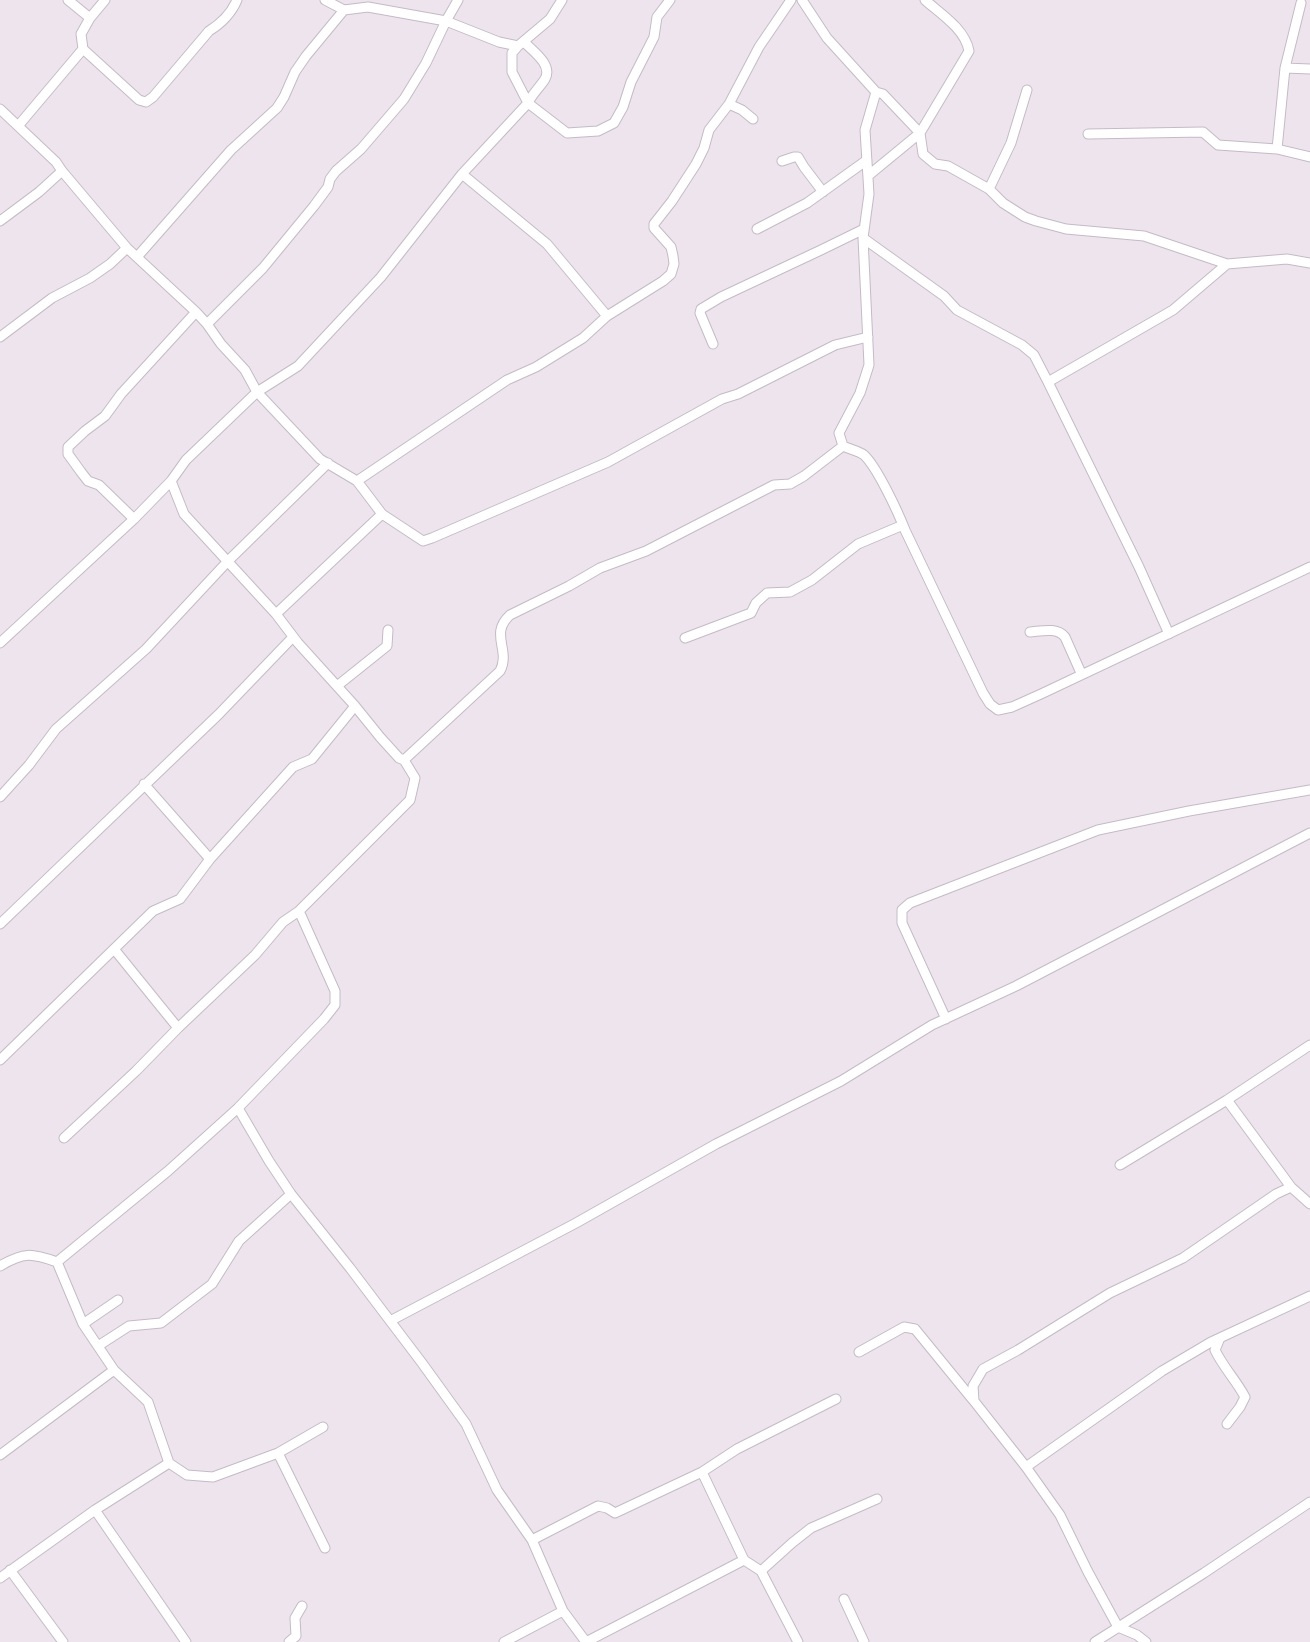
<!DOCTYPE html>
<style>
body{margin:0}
canvas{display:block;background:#ede4ee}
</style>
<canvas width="1310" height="1642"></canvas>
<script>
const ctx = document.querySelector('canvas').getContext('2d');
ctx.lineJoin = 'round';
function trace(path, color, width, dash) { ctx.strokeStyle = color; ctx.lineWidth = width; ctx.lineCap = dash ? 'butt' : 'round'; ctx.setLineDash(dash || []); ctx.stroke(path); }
const minor = new Path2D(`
 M802 0 827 38 876 92 883 94 920 133 923 154 935 164 948 166 989 189 1003 203 1025 217 1036 221 1066 229 1144 236 1227 264 1287 259 1310 263
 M344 10 368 7 446 21 499 42 518 46 550 19 562 0
 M90 18 105 0
 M518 46 512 53V72L528 103C532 94 540 87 545 79 553 65 533 51 524 42
 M83 49 139 100 146 102 153 97 209 31C222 23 231 14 237 0
 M1285 68 1310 69
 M729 104 759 47 791 0
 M0 109 56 162 62 171 127 248 196 312
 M18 126 83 49 81 34 90 18 68 0
 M1088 134 1203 132 1218 145 1277 149 1310 157
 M1277 149 1285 68 1301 3
 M782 161 794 157H798L804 167 823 192
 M462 174 547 244 607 316
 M869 175 920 133 969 51C965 29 941 14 925 0
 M989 189 1011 143 1027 90
 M0 221 39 192 62 171
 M757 229 807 203 867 160
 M863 238 944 296 957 310 1022 345 1034 355 1048 382
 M137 257 231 150 277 108 284 97 295 72 306 56 344 10 325 0
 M207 324 263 268 314 206 328 187 330 179 336 171 361 149 404 99 426 63 446 21 458 0
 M0 337 52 298 90 278 110 264 127 248
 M713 344 700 313 701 309 721 297 821 250 864 229
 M843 446 839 433 860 393 869 365 863 238 869 194 865 130 876 92
 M357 481 507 380 536 367 583 338 607 316 663 281 671 274 674 264 673 256 671 247 654 228V224L672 201 696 164 704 148 709 130 729 104 742 110 753 119
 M382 514 423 541 432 538 608 462 722 399 738 394 835 345 868 337
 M134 519 99 485 88 481 81 472 68 454V447L85 431 105 416 121 394 196 312 207 324 221 344 245 370 257 392 320 459 357 481 382 514 276 614
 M1030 632C1042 631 1057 627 1065 637L1081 673
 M1169 634 1139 567 1048 382 1173 310 1227 264
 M685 638 751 613 756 603 767 593 790 592 812 580 858 544 903 525
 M0 643 134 519 171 481 186 460 257 392 298 366 381 277 462 174 528 103 567 133 598 131 614 123 623 107 631 82 654 37 657 17 670 0
 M337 686 387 646 388 630
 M404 760 500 671C511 650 489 634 510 615L569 586 600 568 646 551 774 485 790 484 804 476 843 446C849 449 859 451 864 455 877 467 898 512 905 530L983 693 990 704 998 710 1012 707 1041 694 1310 567
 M144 784 210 859
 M0 797 29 765 56 729 146 649 228 561 328 463
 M0 924 219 714 293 637
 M114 949 178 1028
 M946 1019 902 923V910L910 903 1098 830 1189 811 1310 790
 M0 1060 153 911 180 899 210 859 293 767 312 759 355 706
 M1227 1100 1310 1045
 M238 1108 269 1161 291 1194 350 1268 422 1363 466 1424 497 1490 532 1540 563 1611 586 1642
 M64 1138 136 1071 178 1028 255 955 283 922 299 911 410 800 415 778 404 760 399 758 380 737 355 706 298 643 276 614 184 514 171 481
 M1120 1165 1227 1100 1291 1187
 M57 1262 168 1171 238 1108 324 1019 335 1005V991L299 911
 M0 1266C24 1252 31 1253 57 1262L83 1324
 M390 1321 576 1223 716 1144 841 1081 932 1025 1016 986 1310 833
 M1220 1338 1215 1350C1223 1367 1236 1380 1245 1397L1240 1407 1227 1424
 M98 1346 129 1326 161 1323 212 1284 239 1241 291 1194
 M859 1352 904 1327 915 1329 973 1400
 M114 1370 83 1324 118 1300
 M278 1453 323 1427
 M0 1455 114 1370 148 1402 169 1463 95 1510 186 1642
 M169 1463 187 1475 213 1477 278 1453 325 1548
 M1026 1467 1162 1371 1211 1342 1310 1296
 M702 1472 744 1560 761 1571 792 1543 811 1528 877 1499
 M532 1540 598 1506 607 1508 615 1513 702 1472 737 1449 836 1399
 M10 1570 63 1642
 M761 1571 798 1642
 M0 1578 95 1510
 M844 1599 864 1642
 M289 1642 296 1636 295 1618 302 1606
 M504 1642 563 1611
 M586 1642 744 1560
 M1095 1642 1204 1573 1310 1502
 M1146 1642 1137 1635 1118 1627 1088 1572 1060 1515 1026 1467 974 1401 973 1386 983 1369 1018 1350 1110 1293 1183 1258 1276 1194 1291 1187 1310 1204`);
trace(minor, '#c4bbc5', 11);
trace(minor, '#fff', 9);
</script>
